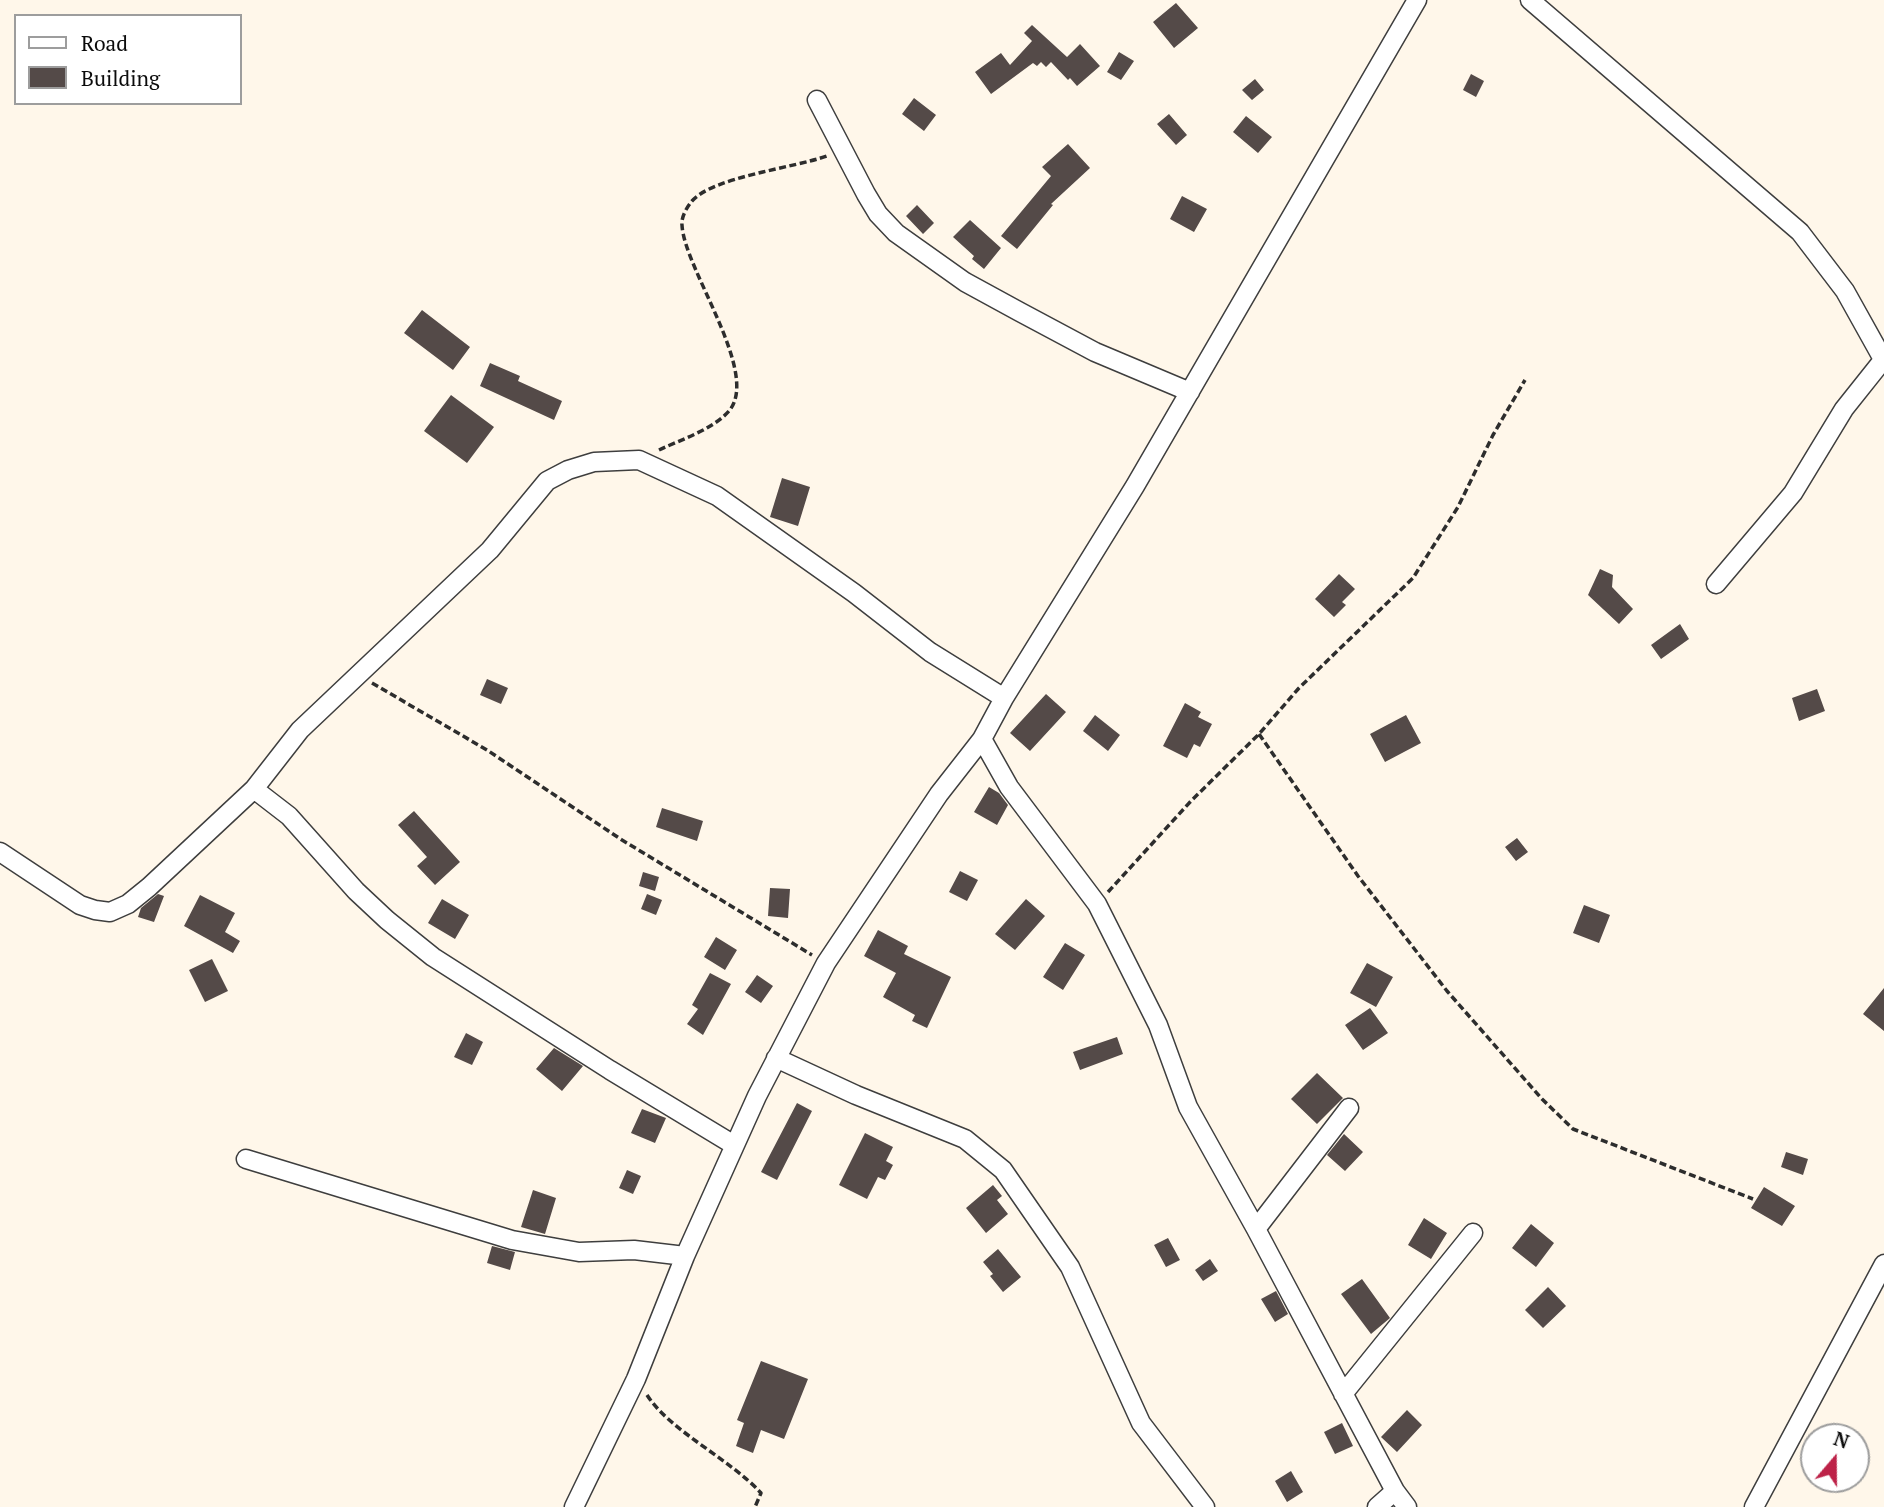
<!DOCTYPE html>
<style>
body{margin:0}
#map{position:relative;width:1884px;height:1507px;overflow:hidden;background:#fff7ea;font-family:"PT Serif",serif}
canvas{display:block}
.legend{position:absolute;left:14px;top:14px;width:228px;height:91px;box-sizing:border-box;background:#fff;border:2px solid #9d9d9d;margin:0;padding:9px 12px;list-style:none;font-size:21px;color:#0b0b0b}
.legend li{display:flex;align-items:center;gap:14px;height:35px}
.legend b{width:35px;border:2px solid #9d9d9d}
.north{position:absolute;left:1800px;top:1423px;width:70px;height:70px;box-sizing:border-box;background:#fff;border:2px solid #9d9d9d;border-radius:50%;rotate:20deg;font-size:19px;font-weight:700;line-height:28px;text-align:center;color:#0b0b0b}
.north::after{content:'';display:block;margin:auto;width:24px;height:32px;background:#bd2248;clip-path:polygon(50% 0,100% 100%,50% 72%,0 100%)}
</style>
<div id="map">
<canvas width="1884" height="1507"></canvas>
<ul class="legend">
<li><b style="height:9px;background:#fff"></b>Road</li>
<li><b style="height:19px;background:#544a48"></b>Building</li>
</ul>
<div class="north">N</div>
</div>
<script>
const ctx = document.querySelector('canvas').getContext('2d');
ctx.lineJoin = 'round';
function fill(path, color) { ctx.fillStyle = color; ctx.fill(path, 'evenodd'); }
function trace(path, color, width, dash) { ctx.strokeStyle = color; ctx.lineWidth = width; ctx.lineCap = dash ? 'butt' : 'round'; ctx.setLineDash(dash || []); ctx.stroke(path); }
fill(new Path2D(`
 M1176 3 1198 28 1174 48 1153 22Z
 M1032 25 1067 57 1080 44 1100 66 1077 86 1070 78 1068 80 1051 62 1046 67 1041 62 1037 66 1033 63 991 94 975 72 1001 53 1010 65 1032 41 1024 33Z
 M1119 52 1134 61 1121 80 1107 72Z
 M1471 74 1484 81 1476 97 1463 90Z
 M1255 79 1264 90 1252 100 1242 90Z
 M914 98 936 115 924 131 902 114Z
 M1169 114 1187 135 1176 145 1157 124Z
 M1246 116 1272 137 1258 153 1233 132Z
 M1068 144 1090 168 1051 204 1053 205 1017 249 1001 236 1051 176 1042 167Z
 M1182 196 1207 209 1194 232 1170 219Z
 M917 205 934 223 923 234 906 216Z
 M970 220 1001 248 984 269 972 259 974 256 953 237Z
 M422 310 470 347 453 370 404 333Z
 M490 363 520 376 518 381 562 401 554 420 480 386Z
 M451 395 494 427 467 463 424 431Z
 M782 478 810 487 798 526 770 517Z
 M1600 569 1613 575 1612 587 1633 609 1619 624 1588 595Z
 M1339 574 1355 589 1342 602 1346 605 1334 617 1315 599Z
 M1680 624 1689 639 1661 659 1651 645Z
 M487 679 508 688 501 704 480 695Z
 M1817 689 1825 711 1799 721 1792 698Z
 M1046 694 1066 712 1030 751 1010 733Z
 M1185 703 1201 712 1198 717 1212 724 1200 747 1194 744 1187 758 1163 746Z
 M1095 715 1120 735 1108 751 1083 731Z
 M1406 715 1421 743 1385 762 1370 734Z
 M989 787 999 793 1008 805 997 825 974 812Z
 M662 808 703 821 697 841 656 827Z
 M414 811 460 862 435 885 417 866 427 857 398 825Z
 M1517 838 1528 852 1516 861 1505 847Z
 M960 871 978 880 967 901 949 892Z
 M643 872 659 877 655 891 639 886Z
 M770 888 790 889 788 918 768 916Z
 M158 894 164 896 154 922 138 917 141 908Z
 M647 894 662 900 656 915 641 909Z
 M200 895 235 913 225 932 240 941 233 953 184 926Z
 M442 899 469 915 455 939 428 923Z
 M1026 899 1045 916 1015 950 995 934Z
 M1584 905 1610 915 1599 943 1573 933Z
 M878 930 908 946 904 954 951 977 927 1028 912 1021 915 1015 883 997 896 973 864 956Z
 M716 937 737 950 725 970 704 957Z
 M1065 943 1085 955 1063 990 1043 977Z
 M212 959 228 991 205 1002 189 970Z
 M1367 963 1393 977 1376 1007 1350 993Z
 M710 973 731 984 703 1035 687 1024 698 1009 692 1005Z
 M757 975 773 986 761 1003 745 992Z
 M1884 988V1031L1863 1014Z
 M1370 1008 1388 1033 1363 1050 1345 1025Z
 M466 1033 483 1042 472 1065 454 1057Z
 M1117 1037 1123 1054 1080 1070 1073 1052Z
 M554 1048 583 1066 562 1091 536 1069Z
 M1317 1073 1343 1098 1317 1124 1291 1099Z
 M797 1103 812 1111 777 1180 761 1172Z
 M642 1109 666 1118 655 1143 631 1133Z
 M865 1133 893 1147 886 1161 893 1165 885 1180 878 1177 867 1199 839 1185Z
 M1344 1134 1363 1152 1345 1171 1327 1155Z
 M1786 1152 1808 1159 1803 1175 1781 1167Z
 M627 1170 641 1176 633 1194 619 1188Z
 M993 1185 1002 1196 997 1200 1008 1214 986 1233 966 1208Z
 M1764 1187 1795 1206 1782 1226 1751 1208Z
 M533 1190 556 1198 545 1234 521 1227Z
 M1424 1218 1447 1233 1431 1259 1408 1245Z
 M1531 1224 1554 1243 1536 1267 1512 1248Z
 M1168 1238 1180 1260 1166 1267 1154 1245Z
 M492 1246 515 1252 510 1270 487 1263Z
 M998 1249 1021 1277 1003 1292 990 1276 993 1274 983 1262Z
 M1210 1259 1218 1271 1203 1281 1195 1270Z
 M1362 1279 1390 1318 1371 1334 1341 1294Z
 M1548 1287 1566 1306 1543 1328 1525 1310Z
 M1276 1291 1288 1314 1275 1322 1261 1299Z
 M761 1361 808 1379 784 1439 761 1430 753 1453 736 1446 744 1423 737 1420Z
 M1407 1410 1422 1425 1397 1452 1381 1437Z
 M1342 1423 1353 1446 1335 1454 1324 1432Z
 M1291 1471 1303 1492 1287 1502 1275 1481Z`), '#544a48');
const minor = new Path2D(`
 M1530 0 1800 232 1845 291 1884 361
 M817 100 866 194 878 214 896 233 965 282 1020 312 1095 352 1190 392
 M1716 584 1793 493 1844 409 1883 360
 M982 739 1009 787 1097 904 1158 1025 1188 1107 1256 1229 1395 1491 1407 1507
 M254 789 289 816 356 891 387 920 433 957 610 1070 734 1145
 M0 852 80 905 95 910 110 912 128 904 149 887 254 789 300 730 490 550 547 481 568 470 594 462 639 460 717 496 854 593 930 652 1004 698
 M776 1058 856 1095 965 1139 1003 1170 1070 1267 1141 1423 1205 1507
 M246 1159 512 1240 579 1252 634 1250 685 1256
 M1256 1229 1349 1108
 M1343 1394 1473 1233
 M574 1507 636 1379 685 1256 757 1096 826 963 939 794 982 739 1004 698 1135 486 1417 0
 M1377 1507 1395 1491
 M1754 1507 1884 1264`);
trace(minor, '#3e3e3e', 21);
trace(new Path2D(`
 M659 450C682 439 712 430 729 411 761 373 684 269 682 225 681 217 687 207 692 201 713 177 793 168 827 156
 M372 683 487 750 622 840 812 955
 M1259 734 1358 876 1447 991 1542 1099 1573 1129 1753 1199
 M1108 892 1191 801 1259 734 1299 688 1413 578 1458 507 1493 435 1525 380
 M647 1395C670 1431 730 1459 761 1493L755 1507`), '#2d2d2d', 3.5, [7, 3.5]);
trace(minor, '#fff', 18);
</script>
